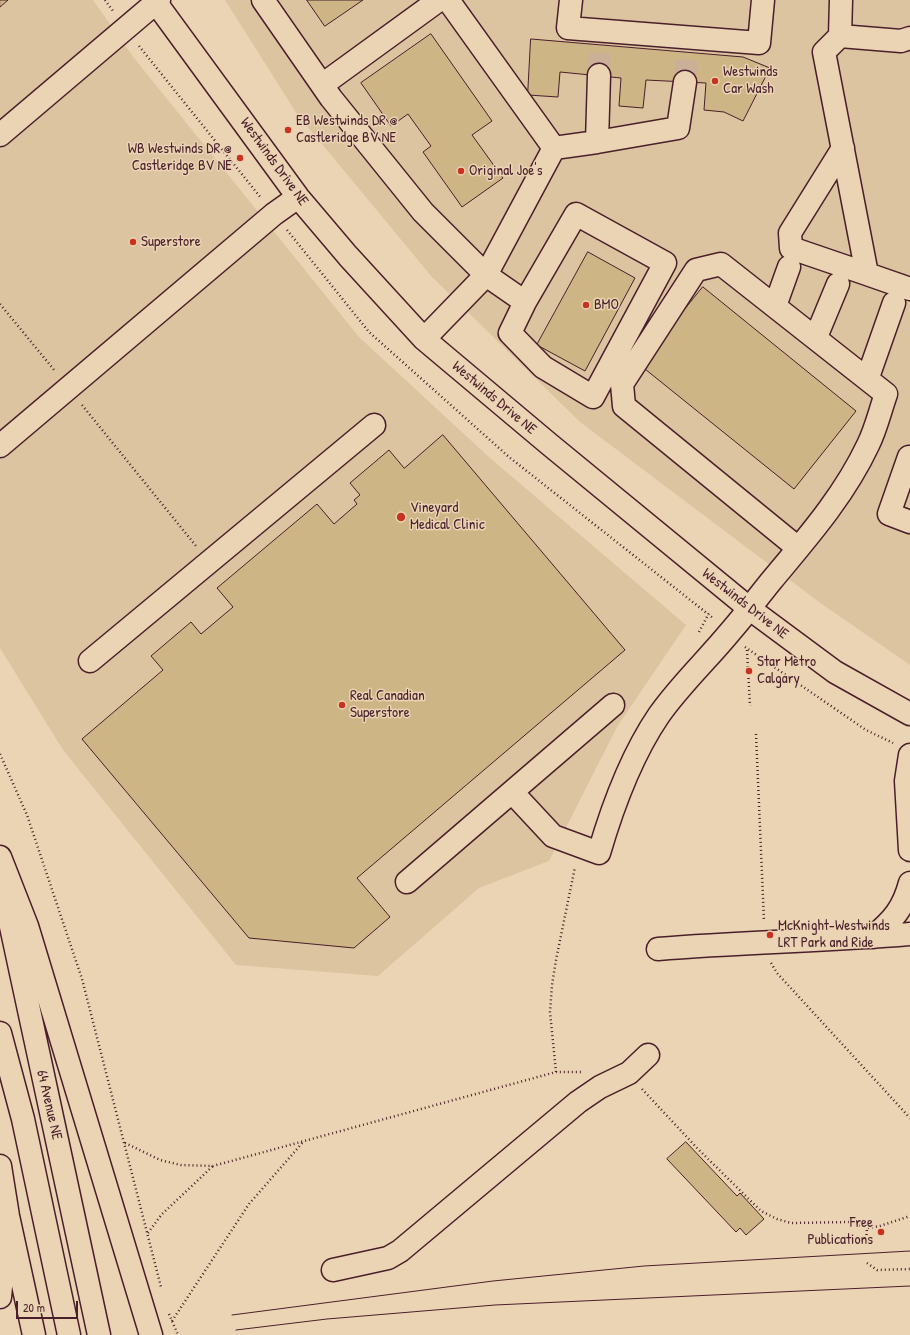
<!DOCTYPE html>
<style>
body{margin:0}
#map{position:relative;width:910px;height:1335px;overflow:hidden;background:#ebd4b4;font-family:"Patrick Hand",sans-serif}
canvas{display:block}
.scale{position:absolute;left:16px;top:1301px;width:62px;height:18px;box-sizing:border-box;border:2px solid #4a1f2b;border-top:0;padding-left:5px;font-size:12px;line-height:14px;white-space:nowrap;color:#4a1f2b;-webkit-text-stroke:3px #ebd4b4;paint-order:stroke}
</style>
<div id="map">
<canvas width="910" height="1335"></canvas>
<div class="scale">20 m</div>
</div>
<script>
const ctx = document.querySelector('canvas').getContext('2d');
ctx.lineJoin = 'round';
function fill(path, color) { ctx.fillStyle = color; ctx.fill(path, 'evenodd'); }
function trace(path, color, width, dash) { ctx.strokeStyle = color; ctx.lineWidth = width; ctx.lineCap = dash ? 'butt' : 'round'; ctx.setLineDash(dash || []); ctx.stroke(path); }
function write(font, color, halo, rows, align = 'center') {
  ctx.font = font + ' "Patrick Hand",sans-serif'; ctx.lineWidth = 3; ctx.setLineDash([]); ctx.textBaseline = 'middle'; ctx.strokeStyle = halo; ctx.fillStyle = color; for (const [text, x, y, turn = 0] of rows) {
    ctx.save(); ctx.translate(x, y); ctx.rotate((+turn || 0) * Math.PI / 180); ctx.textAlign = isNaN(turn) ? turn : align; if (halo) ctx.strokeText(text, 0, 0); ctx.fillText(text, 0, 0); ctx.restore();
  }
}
fill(new Path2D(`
 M0 0H93L134 58 359 337 490 458 686 625 617 727 549 861 479 888 378 976 236 965 63 750 0 648Z
 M225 0H910V665L819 602 580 422 432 277 297 114Z`), '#dcc4a1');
const building = new Path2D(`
 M0 0H8L0 7Z
 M307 0H363L325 26Z
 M431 34 492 121 472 135 503 178 462 207 423 152 431 146 408 114 391 126 361 83Z
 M531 39 743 57 770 68 743 121 724 112 704 110 706 83 646 80 643 108 619 106 621 78 560 72 558 97 528 95Z
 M588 252 635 278 585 371 537 345Z
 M703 287 856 411 794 489 640 365Z
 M443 435 625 650 357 878 390 917 354 948 249 938 82 739 163 670 151 656 191 622 201 634 233 607 217 588 317 504 334 524 357 504 354 500 360 495 350 483 389 450 404 468Z
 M686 1142 737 1196 740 1193 764 1219 746 1235 740 1228 736 1232 667 1159Z`);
fill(building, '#ceb586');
trace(building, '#4a1f2b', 1);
trace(new Path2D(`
 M599 75 600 45
 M685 82 687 52`), '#cbb099', 22, [22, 11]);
const minor = new Path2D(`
 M154 0 298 197 348 256 424 339 549 444 750 609 835 672 910 714
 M263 0 331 98 423 212 486 275 554 148 448 0
 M571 0 568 28 759 43 763 0
 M841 0 840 36 901 41 910 38
 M840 36 824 52 867 274 910 289
 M322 85 439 0
 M0 135 159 0
 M597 142 678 128 685 82
 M554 148 597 142 599 75
 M843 148 790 233 791 248 867 274
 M775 306 789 267
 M816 337 838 284
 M424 339 486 275 525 302 510 333 543 367 593 397 665 263 576 214 525 302
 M868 377 894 303
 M0 446 274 214 298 197
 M909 457 889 514 910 522
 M90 661 374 425
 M910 755 906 781 910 850
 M512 792 553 836 599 853C613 805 631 756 659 715 680 685 707 660 730 632 745 615 758 597 772 580 807 538 844 496 868 445 876 429 880 411 886 394L721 264 696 270 622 384 624 406 798 548
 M407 882 613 705
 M873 937C893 920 903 909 910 883
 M658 949C742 942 826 941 910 934
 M333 1270 388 1258 400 1251 578 1102 600 1087 629 1073 648 1055`);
const major = new Path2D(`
 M0 857 27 926 151 1335
 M4 894 99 1335
 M0 1033 23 1119 69 1335
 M0 1166 8 1216 34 1335
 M0 1297 6 1235`);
trace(minor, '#4a1f2b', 25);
trace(major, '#4a1f2b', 25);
trace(new Path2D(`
 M105 0 113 11
 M139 46 261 198
 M287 230 369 332 509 457 713 618
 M0 304 55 371
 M82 405 196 546
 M699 632 709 613
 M745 647 866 730 893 743
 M747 650 750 706
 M756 734 764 921
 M0 754 27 815 82 979 161 1287
 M771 963 777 973 910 1118
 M556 1072 550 1012 552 985 556 960 575 867
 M642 1089 698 1149 761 1211 777 1219 791 1223 851 1222 867 1228
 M125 1143 160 1160 181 1165 213 1166 556 1072H583
 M148 1233 162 1214 213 1166
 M866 1243 867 1228 880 1226 910 1216
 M867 1263 877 1270 910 1269
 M169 1314 178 1335
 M172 1321 249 1204 304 1141`), '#4a1f2b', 2.5, [1, 3]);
trace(minor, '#ebd4b4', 22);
trace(major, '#ebd4b4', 22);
trace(new Path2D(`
 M232 1315 493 1281 644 1266 910 1251
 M236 1330 327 1319 495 1305 910 1286`), '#4a1f2b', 1);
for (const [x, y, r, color] of [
 [715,81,4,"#c8321e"],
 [288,130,4,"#c8321e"],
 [240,158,4,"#c8321e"],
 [461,171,4,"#c8321e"],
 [133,242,4,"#c8321e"],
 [586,305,4,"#c8321e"],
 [401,517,5,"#c8321e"],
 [749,671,4,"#c8321e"],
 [342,705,4,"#c8321e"],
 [770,935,4,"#c8321e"],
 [881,1232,4,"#c8321e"]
]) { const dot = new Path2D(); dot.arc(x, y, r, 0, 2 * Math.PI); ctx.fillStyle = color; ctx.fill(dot); trace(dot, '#ebd4b4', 1.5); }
write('15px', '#4a1f2b', '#ebd4b4', [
 ["Westwinds",723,72],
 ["Car Wash",723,89],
 ["EB Westwinds DR @",296,121],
 ["Castleridge BV NE",296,138],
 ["WB Westwinds DR @",232,149,"right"],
 ["Castleridge BV NE",232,166,"right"],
 ["Original Joe's",469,171],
 ["Superstore",141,242],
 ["BMO",594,305],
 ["Vineyard",410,508],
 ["Medical Clinic",410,525],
 ["Star Metro",757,662],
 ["Calgary",757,679],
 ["Real Canadian",350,696],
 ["Superstore",350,713],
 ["McKnight-Westwinds",778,926],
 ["LRT Park and Ride",778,943],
 ["Free",873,1223,"right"],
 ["Publications",873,1240,"right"]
], 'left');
write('15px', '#4a1f2b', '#ebd4b4', [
 ["Westwinds Drive NE",274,162,54],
 ["Westwinds Drive NE",494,398,40],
 ["Westwinds Drive NE",745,604,38],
 ["64 Avenue NE",49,1105,77]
]);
</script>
